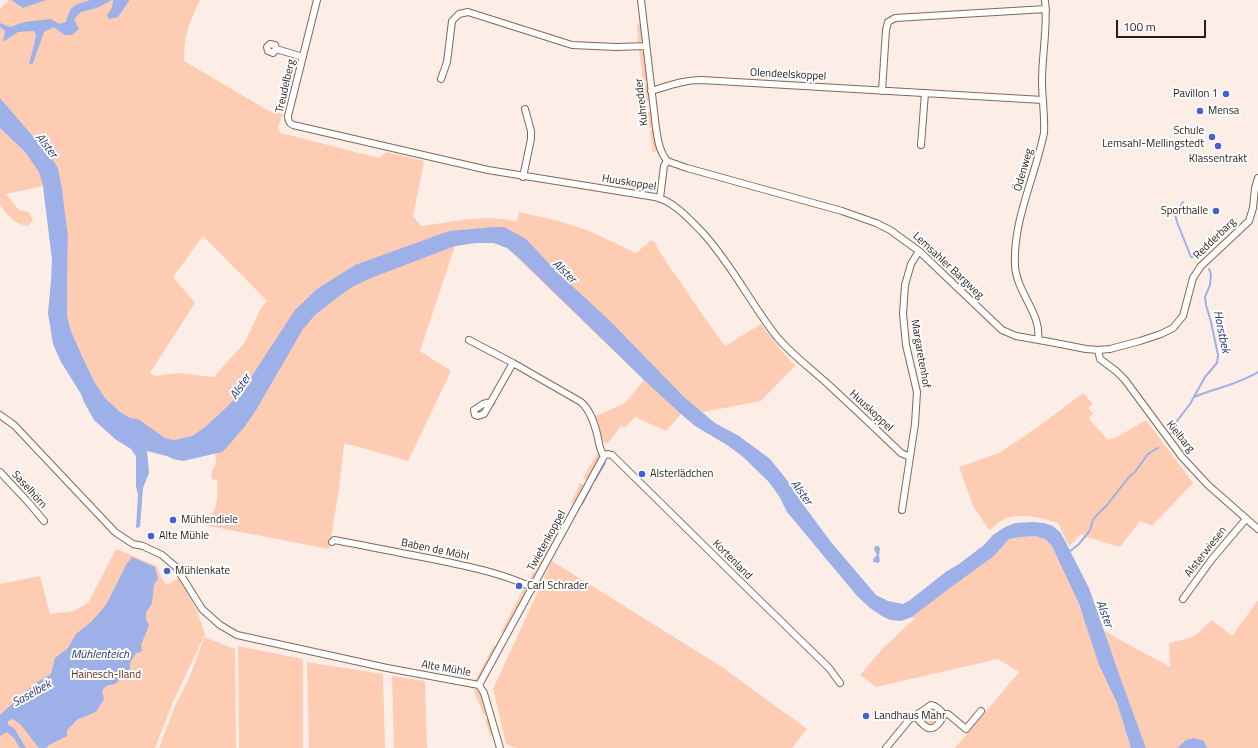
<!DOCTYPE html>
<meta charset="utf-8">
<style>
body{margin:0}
#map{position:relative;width:1258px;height:748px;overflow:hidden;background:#fceee7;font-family:"Titillium Web",sans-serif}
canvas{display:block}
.scale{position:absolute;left:1116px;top:20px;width:90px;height:18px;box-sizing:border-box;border:2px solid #291d17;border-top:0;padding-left:5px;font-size:12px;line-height:14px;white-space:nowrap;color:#291d17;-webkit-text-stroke:3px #fefefe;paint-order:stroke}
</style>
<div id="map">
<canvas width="1258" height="748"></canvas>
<div class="scale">100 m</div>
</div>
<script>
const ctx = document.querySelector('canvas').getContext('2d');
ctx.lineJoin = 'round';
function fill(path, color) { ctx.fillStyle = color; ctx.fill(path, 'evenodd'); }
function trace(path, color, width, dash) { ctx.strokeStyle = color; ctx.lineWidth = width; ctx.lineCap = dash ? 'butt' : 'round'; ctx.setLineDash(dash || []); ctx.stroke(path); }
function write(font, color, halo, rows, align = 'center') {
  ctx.font = font + ' "Titillium Web",sans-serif'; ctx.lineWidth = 4; ctx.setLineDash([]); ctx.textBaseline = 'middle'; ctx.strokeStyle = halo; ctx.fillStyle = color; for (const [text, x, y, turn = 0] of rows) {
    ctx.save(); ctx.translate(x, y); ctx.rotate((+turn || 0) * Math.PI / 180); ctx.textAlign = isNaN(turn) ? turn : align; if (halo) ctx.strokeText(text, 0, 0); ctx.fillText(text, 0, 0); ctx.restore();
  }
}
fill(new Path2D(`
 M8 0H200C190 20 183 39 184 61L269 111 283 114 278 127 281 133 379 158 386 152 424 161 413 216 421 226C450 222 488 213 517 222L519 212 555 220 587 230 636 253 651 240 655 243 659 251 704 317 725 346 761 324 781 350 795 366 761 401 703 412 681 414 666 431 635 417 625 428 621 426 608 443 603 442 594 417 625 403 644 380 507 248 494 243H475L455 246 420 351 451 371 408 461 352 445 344 444 339 489 329 549 209 526 206 524C218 505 218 502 217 480L212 479C210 470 214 470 216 463 218 454 208 437 204 429L192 436 174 440 165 438 133 418H130L120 412 105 398 95 383 82 356 71 331 67 316 66 301 68 236 62 189 58 168 50 156 0 98V10L3 5 8 2ZM203 236 267 301 261 308 245 342 214 377 177 373 155 376 150 373 195 303 173 277Z
 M637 24H642L643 40 638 43Z
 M639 49 644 53 648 81H643Z
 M648 83 650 101 645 102 643 84Z
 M647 112H651L653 127 649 128Z
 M0 128 25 152 39 172 43 186 6 194 19 210 29 212 33 220 28 226C16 225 6 215 0 204Z
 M650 130H653L657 151 655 152H653Z
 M1083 393 1093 404 1088 408 1093 413 1089 419 1108 440 1119 436 1146 420 1193 483 1152 526 1140 521 1120 547 1087 537 1081 534 1069 546 1058 523C1042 518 1021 512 1004 519 999 522 994 527 989 530L973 506 959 467 999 453 1038 427Z
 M600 453 601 456 588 480 587 481 583 478 597 454Z
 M580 483 584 485 585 487 575 504 571 503Z
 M555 533 558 534 532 582H528Z
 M1035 536 1045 539 1052 546 1073 590 1090 634 1099 665 1117 703 1131 748H955L1019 672 998 659 876 687 860 675 883 648 914 619 912 617 946 590 994 556 1009 539 1020 537Z
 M116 549 157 566 159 573 166 585 179 578 197 611 205 634 173 702 155 748H0V584L40 576 50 614 74 611 88 603Z
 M552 561 722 667 807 729 792 748H516L506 744 493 689Z
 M524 588 526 594 504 634 501 632Z
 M1258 600V748H1207L1204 741 1186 740 1177 748H1146L1123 685 1104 631 1170 667 1169 643 1193 637 1212 620 1232 636Z
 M204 637 235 649 236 748H159L175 706 188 680 197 658Z
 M494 645 497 647 480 677 475 681Z
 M238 646 303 659V748H239Z
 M307 662 383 674 385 748H309Z
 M392 676 425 681 427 748H394Z
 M474 688C483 692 485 706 488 715L484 716C481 706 475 698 474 688Z
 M935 711 938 713C940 719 934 725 928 723L925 717 927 714Z
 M488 718 494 735 490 736 485 719Z`), '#fdccb3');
fill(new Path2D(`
 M11 0H46L23 8Z
 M91 0H112L97 8 81 12 74 19 79 29 72 35H64L54 27 44 32 33 63 29 65 36 36 34 31 18 32 3 42 5 31 0 27V23L10 27 24 22 51 19 59 24 66 22C71 4 74 5 91 0Z
 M113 0H129V1L118 17 109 19 107 15 112 8Z
 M0 98 50 156 58 168 62 189 68 236 67 282V316L71 331 82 356 95 383 105 398 120 412 130 418 138 419 165 438 174 440 192 436 204 428 228 406 244 388 295 310 317 289 355 265 449 231 494 227H504L526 239 557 272 609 320 684 397 715 423 739 436 770 459 787 480 802 503 831 542 876 595 888 601 903 604 910 600 947 571 959 564 984 545 993 535 1005 527 1015 523 1034 522 1044 523 1053 526 1060 532 1063 537 1089 588 1123 685 1146 748H1131L1117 703 1099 665 1079 604 1052 546 1045 539 1035 536 1020 537 1009 539 994 556 947 590 912 617 901 621 890 620 882 616 870 608 857 596 787 512 779 496 768 481 742 456 727 445 695 426 681 414 644 380 519 258 507 248 494 243H475L455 246 371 278 352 287 334 300 315 315 303 329 256 410 245 426 229 445 222 452 183 461 173 459 167 456 147 451 149 473 143 488 140 527 136 528 138 494 136 487V456L131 449 115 439 94 420 84 402 81 394 61 362 53 344 48 313 51 281 52 260 43 186 39 172 25 152 0 128Z
 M875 546H878L880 548 879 556 880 561 878 563 873 562V559L877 555 874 549Z
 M132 557 155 567 158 579 154 584 152 603 146 613V620L149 625 141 645 142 650 141 652 136 653 130 663V670L115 684 106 686 102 691 104 699 96 712 78 719 67 730V736L49 745 46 748H39L21 725 13 719 8 721V725L14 728 26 748H20L14 738 7 732 0 736V715L34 684 51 674 55 658 68 648 76 634 91 622 106 605 126 565Z
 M1194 738 1204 741 1207 748H1177L1186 740Z`), '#9db0e7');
trace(new Path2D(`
 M1183 202 1175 214 1177 222 1191 257 1202 256
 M1194 397C1216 388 1239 384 1258 372
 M1171 434 1177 421 1190 404 1205 377 1217 363 1218 355 1211 322 1206 305 1205 297 1210 285 1211 274 1209 269
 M595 480 605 463
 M582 504 591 487
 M1069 552 1079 544 1088 533 1090 530 1093 520 1096 516 1107 505 1129 477 1135 472 1148 454 1151 452 1158 448`), '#9db0e7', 2);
const minor = new Path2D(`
 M317 0 288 116C288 121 289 123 293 125L488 170 655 197C674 201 690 220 703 233 732 265 751 304 777 337 793 356 813 370 831 387 855 409 878 431 901 453L910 457
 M641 0 656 128C658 140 659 151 667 161L664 166 660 198
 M276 49 273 53 268 51 267 47 270 44 275 45 276 49 303 57
 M441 79 447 62 452 21 459 14 468 12 572 45 616 47 646 46
 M651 91C668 86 683 80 701 80L1043 100
 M882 91 886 30 888 22 895 18 1046 9
 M921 145 925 93
 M667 161 687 168 842 211 876 223 890 230 919 251 1002 330 1016 336 1050 342 1086 349 1098 350 1110 349 1140 341 1161 334 1173 328 1183 316 1193 278 1201 266 1249 221 1253 208 1255 188 1258 178
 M523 177 531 139V131L525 109
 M1038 339C1042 314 1016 292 1015 265 1013 220 1035 177 1044 133 1045 116 1042 98 1042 81 1042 53 1048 28 1045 0
 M469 340 513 363 581 402C591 411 595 425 598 438 599 444 600 451 604 456
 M1098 350 1100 359 1116 371 1125 380 1182 457 1208 485 1258 529
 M491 402 483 404 474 410 475 415 478 416 484 414 513 363
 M0 415 14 425 115 532 133 544 143 546 162 555 176 567 202 609 220 625 237 635 387 668 479 685
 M0 472 29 503 44 521
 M902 510 915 424 917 392 906 345 903 314 905 285 911 264 919 251
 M332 542 334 540C367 546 400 553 433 559 466 566 503 573 533 588
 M1183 599 1212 559 1246 519
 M915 716C923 724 929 735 939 723 941 720 943 719 943 714
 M500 748 484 693 479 685 604 456 607 454 612 455 747 588 829 668 840 683
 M886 748 909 720 931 705C936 706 941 710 943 714H948L966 729 981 711`);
trace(minor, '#846657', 8);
trace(minor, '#fff', 6);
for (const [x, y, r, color] of [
 [1226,94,4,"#4560d3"],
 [1200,111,4,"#4560d3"],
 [1212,137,4,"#4560d3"],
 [1218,146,4,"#4560d3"],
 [1216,211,4,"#4560d3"],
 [642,474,4,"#4560d3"],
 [173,520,4,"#4560d3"],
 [151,536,4,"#4560d3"],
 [167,571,4,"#4560d3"],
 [519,586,4,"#4560d3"],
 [866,716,4,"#4560d3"]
]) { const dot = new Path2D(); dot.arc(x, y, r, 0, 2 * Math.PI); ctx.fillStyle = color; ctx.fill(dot); trace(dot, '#fefefe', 1.5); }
write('11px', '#291d17', '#fefefe', [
 ["Olendeelskoppel",788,75,3],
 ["Treudelberg",286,86,-77],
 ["Kuhredder",642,102,-97],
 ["Ödenweg",1024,170,-74],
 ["Huuskoppel",629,183,9],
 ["Redderbarg",1215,239,-44],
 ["Lemsahler Bargweg",948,266,43],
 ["Margaretenhof",920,354,80],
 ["Huuskoppel",871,411,43],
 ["Kielbarg",1180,437,51],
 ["Saselhörn",29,490,48],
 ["Twietenkoppel",547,541,-61],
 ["Baben de Möhl",435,550,12],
 ["Alsterwiesen",1206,552,-52],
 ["Kortenland",732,560,45],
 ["Alte Mühle",446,669,10]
]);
write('11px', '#291d17', '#fefefe', [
 ["Pavillon 1",1218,94,"right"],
 ["Mensa",1208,111],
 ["Schule",1204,131,"right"],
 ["Lemsahl-Mellingstedt",1204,144,"right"],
 ["Klassentrakt",1218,159,"center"],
 ["Sporthalle",1208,211,"right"],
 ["Alsterlädchen",650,474],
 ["Mühlendiele",181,520],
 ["Alte Mühle",159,536],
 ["Mühlenkate",175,571],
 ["Carl Schrader",527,586],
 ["Landhaus Mahr",874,716]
], 'left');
write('11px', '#632d0c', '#fefefe', [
 ["Hainesch-Iland",106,675]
]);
write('italic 12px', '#253575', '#fefefe', [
 ["Alster",46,146,52],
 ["Alster",564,272,44],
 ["Horstbek",1221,332,78],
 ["Alster",241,387,-56],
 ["Alster",801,493,54],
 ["Alster",1104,614,70],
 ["Mühlenteich",100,655],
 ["Saselbek",32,694,-29]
]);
</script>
